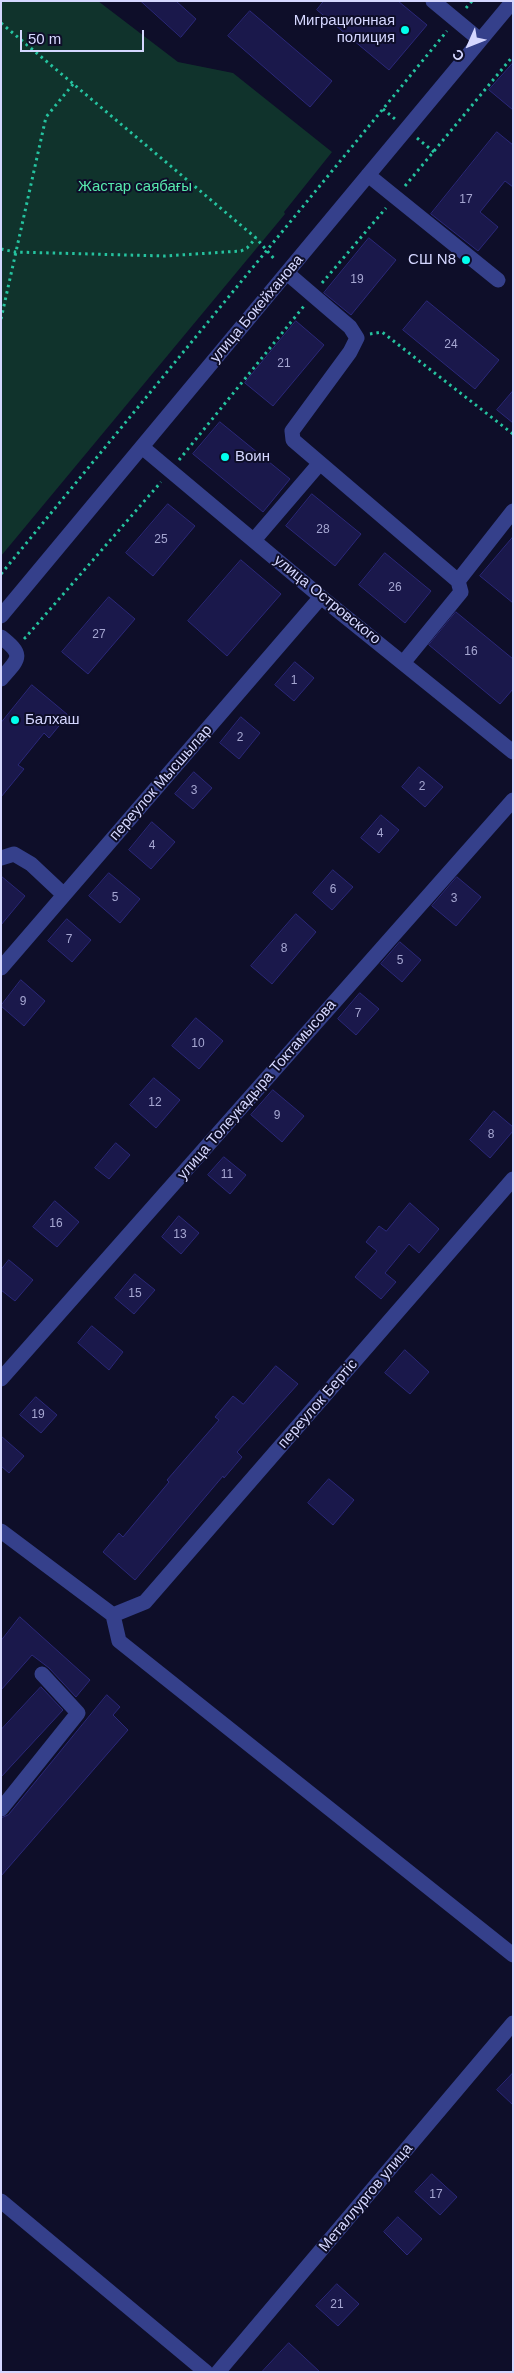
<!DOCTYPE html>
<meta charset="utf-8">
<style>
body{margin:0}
#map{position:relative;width:514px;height:2373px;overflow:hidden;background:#0e0e29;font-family:Arial,sans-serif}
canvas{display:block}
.frame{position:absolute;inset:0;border:2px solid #d5d7ff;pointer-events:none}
.north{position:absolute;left:444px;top:20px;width:50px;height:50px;-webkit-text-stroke:4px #0e0e29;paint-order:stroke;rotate:226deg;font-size:14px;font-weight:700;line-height:20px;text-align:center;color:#d5d7ff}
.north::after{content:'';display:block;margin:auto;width:18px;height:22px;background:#d5d7ff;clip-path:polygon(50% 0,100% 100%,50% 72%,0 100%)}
.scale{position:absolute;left:20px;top:30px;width:124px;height:22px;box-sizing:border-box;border:2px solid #d5d7ff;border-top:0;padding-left:6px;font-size:15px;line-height:18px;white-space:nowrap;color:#d5d7ff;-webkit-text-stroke:4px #0e0e29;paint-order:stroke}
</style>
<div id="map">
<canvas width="514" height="2373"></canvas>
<div class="frame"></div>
<div class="north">С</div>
<div class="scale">50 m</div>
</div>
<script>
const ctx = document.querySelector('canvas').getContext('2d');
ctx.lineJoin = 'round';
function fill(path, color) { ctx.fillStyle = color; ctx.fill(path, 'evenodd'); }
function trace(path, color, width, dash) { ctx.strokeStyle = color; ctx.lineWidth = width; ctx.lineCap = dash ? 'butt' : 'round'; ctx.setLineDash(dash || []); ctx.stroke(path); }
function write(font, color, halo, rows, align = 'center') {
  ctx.font = font + ' Arial,sans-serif'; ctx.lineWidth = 4; ctx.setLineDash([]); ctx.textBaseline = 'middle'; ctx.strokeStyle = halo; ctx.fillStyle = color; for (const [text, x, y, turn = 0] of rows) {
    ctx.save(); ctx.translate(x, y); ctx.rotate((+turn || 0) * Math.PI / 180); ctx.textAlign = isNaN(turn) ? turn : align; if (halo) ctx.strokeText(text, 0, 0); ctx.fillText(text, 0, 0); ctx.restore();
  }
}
fill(new Path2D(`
 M1 1H98L178 62 233 73 332 152 284 212 285 214 1 556Z`), '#10332c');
const building = new Path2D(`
 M141 1H176L196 19 181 37Z
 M324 1H398L427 25 389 70 317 10Z
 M250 11 332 81 310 107 228 36Z
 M513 63V110L489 90Z
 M497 132 513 145V187L505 181 480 212 498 227 478 251 431 214Z
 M369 238 396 260 351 315 324 293Z
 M427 301 499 360 475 389 403 330Z
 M296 321 324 345 273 406 245 383Z
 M513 391V423L497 410Z
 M220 422 290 479 263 512 193 454Z
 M312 494 361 534 335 566 286 526Z
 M168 504 195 526 153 576 126 553Z
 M513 537V603L480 576Z
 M385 553 431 591 405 623 359 585Z
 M241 560 281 594 227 656 188 621Z
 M109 597 135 619 88 674 62 652Z
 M456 612 513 659V689L500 704 429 645Z
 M295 662 314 678 294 701 275 685Z
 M32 685 68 715 49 738 44 733 18 765 24 769 1 797V723Z
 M241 717 260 733 239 759 220 743Z
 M419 767 443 787 425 807 402 787Z
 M194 772 212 788 193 809 175 794Z
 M381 815 399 830 379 853 361 838Z
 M152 822 175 842 151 869 129 850Z
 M333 870 353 887 332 910 313 893Z
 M109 873 140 899 120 923 89 896Z
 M1 876 25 896 1 925Z
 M457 877 481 897 456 926 432 906Z
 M296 914 316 932 272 984 251 966Z
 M67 919 91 940 72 962 48 941Z
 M400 942 421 960 402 982 381 964Z
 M21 980 45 1001 24 1026 1 1006Z
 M360 993 379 1009 356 1035 338 1019Z
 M196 1018 223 1041 199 1069 172 1046Z
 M154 1078 180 1100 156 1128 130 1105Z
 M273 1090 304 1116 282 1142 251 1115Z
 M494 1111 513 1127V1131L490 1158 470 1140Z
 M116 1143 130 1155 109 1179 95 1168Z
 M224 1157 246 1175 230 1194 208 1175Z
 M55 1201 79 1222 57 1247 33 1227Z
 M410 1203 439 1229 419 1253 409 1244 385 1273 396 1282 381 1299 355 1277 377 1251 366 1242 379 1226 386 1231Z
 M179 1216 199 1233 181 1254 162 1237Z
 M9 1260 33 1280 15 1301 1 1290V1270Z
 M135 1274 155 1290 134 1314 115 1298Z
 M92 1326 123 1352 109 1370 78 1343Z
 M405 1350 429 1372 410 1394 385 1373Z
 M276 1366 298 1384 237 1452 242 1457 224 1478 223 1476 135 1580 103 1552 119 1533 123 1537 169 1482 167 1480 219 1420 215 1417 233 1396 243 1404Z
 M36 1397 57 1415 41 1433 20 1415Z
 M1 1436 24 1456 9 1473 1 1466Z
 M329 1479 354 1500 333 1525 308 1503Z
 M20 1617 90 1680 76 1697 49 1668 32 1655 1 1690V1641Z
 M41 1687 63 1710 1 1777V1730Z
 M107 1695 120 1707 113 1715 128 1730 1 1876V1818L8 1815Z
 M513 2073V2105L497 2090Z
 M432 2174 457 2197 440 2215 415 2192Z
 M398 2217 422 2239 407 2255 384 2232Z
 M337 2284 359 2304 338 2326 316 2306Z
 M289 2343 320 2372H262Z`);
fill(building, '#1a184b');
trace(building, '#2b2879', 1);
trace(new Path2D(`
 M466 8 472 1
 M1 23 256 238 276 261
 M383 109 395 119
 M417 138 434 152
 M405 186 513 56
 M1 249 15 252 165 256 241 251 247 248 256 238
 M322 283 386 208
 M1 319 46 117 74 83
 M370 334 382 332 513 434
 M179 460 304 306
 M1 574 447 31
 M24 637 25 638 161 482`), '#25c39f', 3, [2.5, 4]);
trace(new Path2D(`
 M433 1 480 40
 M368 175 498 280
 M287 273 350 327 357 338 350 352 292 431 293 440 458 581 461 592 403 663
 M142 447 321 597 513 752
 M254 540 320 463
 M458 581 513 511
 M1 616 513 1
 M1 637C25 656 19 658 1 679
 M1 858 14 854 31 864 64 895
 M1 968 321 597
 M1 1379 513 800
 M1 1531 113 1615 119 1641 513 1955
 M113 1615 145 1602 513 1179
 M1 1809 78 1713 42 1674
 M1 2201 206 2372
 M218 2372 513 2023`), '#35408b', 15);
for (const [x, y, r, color] of [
 [405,30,5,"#01ffee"],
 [466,260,5,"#01ffee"],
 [225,457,5,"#01ffee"],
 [15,720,5,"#01ffee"]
]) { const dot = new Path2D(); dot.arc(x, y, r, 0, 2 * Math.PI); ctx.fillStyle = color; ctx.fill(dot); trace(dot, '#0e0e29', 2); }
write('12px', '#a6a7d2', null, [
 ["17",466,200],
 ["19",357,280],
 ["24",451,345],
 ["21",284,364],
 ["28",323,530],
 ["25",161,540],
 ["26",395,588],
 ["27",99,635],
 ["16",471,652],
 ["1",294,681],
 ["2",240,738],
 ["2",422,787],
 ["3",194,791],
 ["4",380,834],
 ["4",152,846],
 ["6",333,890],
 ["5",115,898],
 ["3",454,899],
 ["7",69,940],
 ["8",284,949],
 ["5",400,961],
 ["9",23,1002],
 ["7",358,1014],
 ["10",198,1044],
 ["12",155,1103],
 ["9",277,1116],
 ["8",491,1135],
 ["11",227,1175],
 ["16",56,1224],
 ["13",180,1235],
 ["15",135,1294],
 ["19",38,1415],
 ["17",436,2195],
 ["21",337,2305]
]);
write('15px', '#d5d7ff', '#0e0e29', [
 ["Миграционная",395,21],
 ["полиция",395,38],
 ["СШ N8",456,260],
 ["Воин",235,457,"left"],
 ["Балхаш",25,720,"left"]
], 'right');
write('15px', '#57e9ad', '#0e0e29', [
 ["Жастар саябағы",135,187]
]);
write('15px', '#d5d7ff', '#0e0e29', [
 ["улица Бокейханова",257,309,-50],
 ["улица Островского",327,600,39],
 ["переулок Мысшылар",161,783,-49],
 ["улица Толеукадыра Токтамысова",257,1090,-49],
 ["переулок Бертіс",318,1404,-49],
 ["Металлургов улица",366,2198,-50]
]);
</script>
